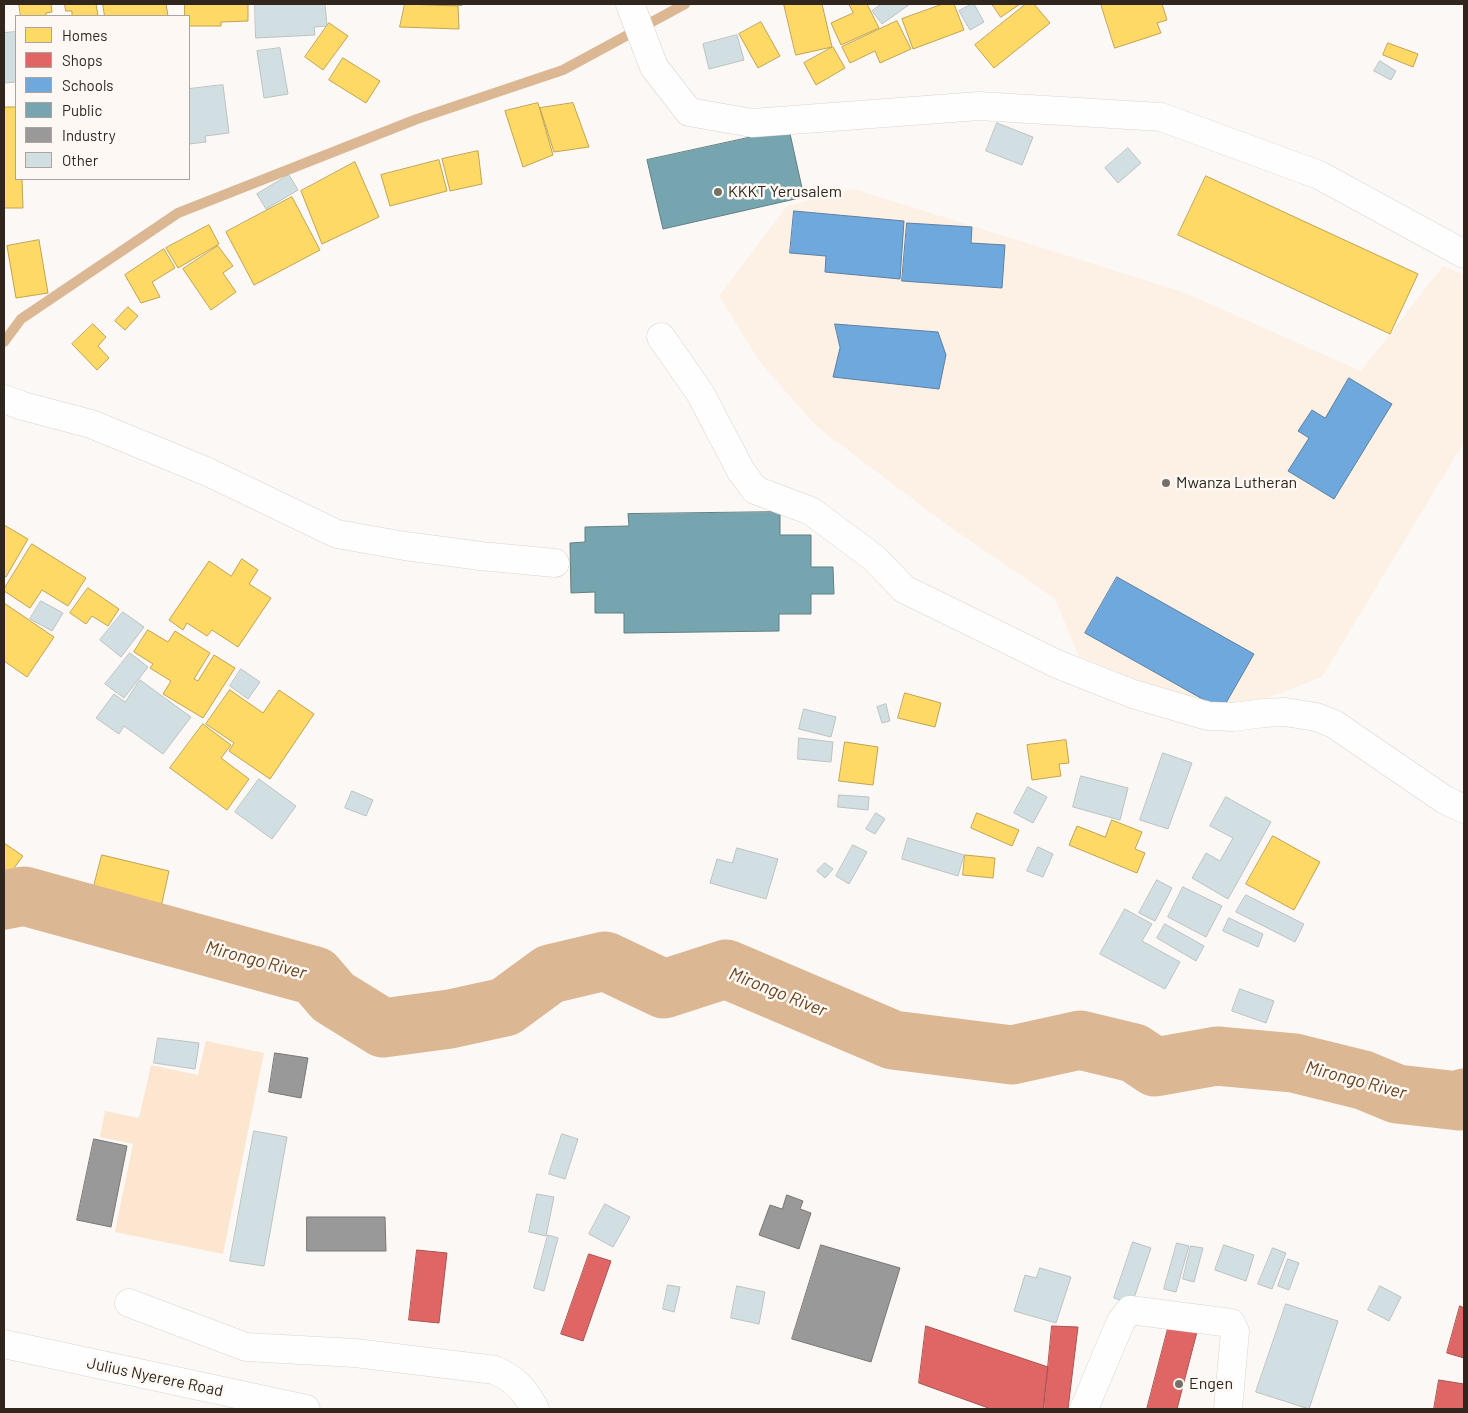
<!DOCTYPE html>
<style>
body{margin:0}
#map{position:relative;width:1468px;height:1413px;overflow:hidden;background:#fbf8f5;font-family:Barlow,sans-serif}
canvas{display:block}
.frame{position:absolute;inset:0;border:5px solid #30261d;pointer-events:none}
.legend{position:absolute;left:15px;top:15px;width:175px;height:165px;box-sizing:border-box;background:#fdf8f3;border:1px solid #aba49d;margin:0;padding:6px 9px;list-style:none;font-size:15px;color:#30261d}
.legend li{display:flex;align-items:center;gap:10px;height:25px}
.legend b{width:25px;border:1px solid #aba49d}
</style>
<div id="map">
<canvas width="1468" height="1413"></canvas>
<div class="frame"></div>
<ul class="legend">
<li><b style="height:14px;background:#ffd966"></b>Homes</li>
<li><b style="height:14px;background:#e06666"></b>Shops</li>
<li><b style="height:14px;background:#6fa8dc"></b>Schools</li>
<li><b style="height:14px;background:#76a5af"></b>Public</li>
<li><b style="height:14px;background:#999"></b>Industry</li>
<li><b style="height:14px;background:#d1dfe3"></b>Other</li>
</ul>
</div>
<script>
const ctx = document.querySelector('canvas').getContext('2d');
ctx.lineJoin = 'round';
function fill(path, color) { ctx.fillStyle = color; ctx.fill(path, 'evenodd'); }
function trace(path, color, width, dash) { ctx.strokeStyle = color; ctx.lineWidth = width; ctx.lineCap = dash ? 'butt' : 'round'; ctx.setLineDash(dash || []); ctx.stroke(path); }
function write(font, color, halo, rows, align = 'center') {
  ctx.font = font + ' Barlow,sans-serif'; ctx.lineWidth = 5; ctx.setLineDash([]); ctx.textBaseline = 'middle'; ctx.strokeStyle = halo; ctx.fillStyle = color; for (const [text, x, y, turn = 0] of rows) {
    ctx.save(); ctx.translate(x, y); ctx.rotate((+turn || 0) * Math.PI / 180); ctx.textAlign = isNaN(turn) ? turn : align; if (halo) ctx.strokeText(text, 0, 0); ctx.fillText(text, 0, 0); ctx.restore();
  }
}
fill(new Path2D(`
 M854 189 1183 292 1361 371 1443 266 1464 275V442L1322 677 1223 715 1079 656 1055 599 946 524 816 426 760 362 719 296 787 206Z`), '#fdf1e6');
fill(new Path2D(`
 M206 1041 264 1053 223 1254 115 1232 133 1144 100 1137 105 1111 139 1118 151 1065 198 1075Z`), '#fce6d0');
const homes = new Path2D(`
 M19 4H51L52 12 46 13V16H21Z
 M65 4H96L98 16H72V11H66Z
 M103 4H166L168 16H105Z
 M185 4H248V21L221 22V26H189V16H185Z
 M405 4 458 6 459 29 400 27Z
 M413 4H462V5Z
 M784 4H822L832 47 796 55Z
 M849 4H867L879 28 841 45 831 23 853 13Z
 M943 4H954L964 30 913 49 902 19Z
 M992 4H1020L1001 17Z
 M1026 4H1034L1050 23 994 68 975 45Z
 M1101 4H1162L1167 20 1157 23 1161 33 1115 48Z
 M897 21 911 49 880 63 875 51 850 63 842 47Z
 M761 22 780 56 758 68 739 34Z
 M329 23 348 36 323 70 305 57Z
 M1388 43 1418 54 1413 67 1383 55Z
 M833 47 845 68 816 85 804 63Z
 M343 58 380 81 366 103 329 80Z
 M538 103 553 155 523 167 505 111Z
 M573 103 589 147 554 152 540 108Z
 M4 107H16V179H22L23 208H4Z
 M478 151 482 184 450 191 442 159Z
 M439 160 447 191 390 206 381 175Z
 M355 162 379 217 322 244 301 191Z
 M1206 176 1418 274 1390 334 1178 235Z
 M292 197 320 250 254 285 226 232Z
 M209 225 219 244 178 268 166 248Z
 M39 240 48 293 16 298 7 246Z
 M218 246 233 266 223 273 236 292 211 310 183 269Z
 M164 249 175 268 152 282 160 297 141 303 125 275Z
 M128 307 138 316 125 330 115 321Z
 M93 324 106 337 98 346 109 358 97 370 72 344Z
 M4 525 28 539 6 577 4 576Z
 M32 544 86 578 68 606 42 590 30 608 4 591V589Z
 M242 559 258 570 249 584 271 598 238 647 212 630 207 636 187 623 183 630 169 620 209 561 231 576Z
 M88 588 119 609 108 626 92 616 86 624 70 613Z
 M4 603 54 637 27 677 4 661Z
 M148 630 168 642 175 631 210 653 194 679 198 681 214 655 235 668 203 718 163 694 171 681 150 668 153 664 134 652Z
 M230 690 263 713 279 690 314 714 270 779 229 751 234 743 206 724Z
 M905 693 941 703 935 727 898 718Z
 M203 724 231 745 221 758 249 779 227 810 170 768Z
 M1066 740 1069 763 1059 764 1061 776 1032 780 1027 745Z
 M845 742 878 747 873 785 839 781Z
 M977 813 1019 830 1012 846 971 828Z
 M1112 820 1142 832 1135 849 1145 853 1137 873 1069 845 1077 826 1105 837Z
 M1273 836 1320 862 1294 910 1246 884Z
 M4 843 23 856 9 875 4 872Z
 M102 855 169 871 161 907 93 890Z
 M965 855 995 858 993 878 963 875Z`);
fill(homes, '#ffd966');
trace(homes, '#c1a350', 1);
const shops = new Path2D(`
 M417 1250 447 1253 439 1323 409 1320Z
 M589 1254 611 1261 583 1341 561 1334Z
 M1460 1306 1464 1308V1358L1447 1353Z
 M1170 1321 1198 1328 1177 1409H1147Z
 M926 1326 1048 1367 1043 1409H991L919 1383Z
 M1052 1326 1078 1327 1068 1409H1044Z
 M1439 1380 1464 1384V1409H1434Z`);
fill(shops, '#e06666');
trace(shops, '#ab5350', 1);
const schools = new Path2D(`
 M794 211 904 221 900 279 825 272 826 256 790 253Z
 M907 223 972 227 971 243 1005 245 1002 288 902 281Z
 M835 324 938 332 946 355 939 389 833 377 840 348Z
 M1349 378 1392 404 1334 499 1288 471 1309 438 1298 431 1312 410 1325 418Z
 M1117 577 1254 654 1222 710 1085 633Z`);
fill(schools, '#6fa8dc');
trace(schools, '#5c81a3', 1);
const public = new Path2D(`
 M789 129 804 197 663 229 647 160Z
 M780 512V535H811V567H833L834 594H811V614H779V631L624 633V613H595V592L571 593 570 543 585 542V527L629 526 628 514Z`);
fill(public, '#76a5af');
trace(public, '#617f83', 1);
const industry = new Path2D(`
 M275 1053 308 1058 301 1098 269 1092Z
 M94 1139 127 1146 111 1227 77 1220Z
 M787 1195 803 1201 800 1209 811 1213 799 1249 759 1235 770 1205 782 1209Z
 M307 1217H385L386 1251H307Z
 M821 1245 900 1268 871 1362 792 1339Z`);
fill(industry, '#999');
trace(industry, '#7a7674', 1);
trace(new Path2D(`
 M4 342 21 319 178 213 417 119 563 70 685 4`), '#dbb793', 10);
trace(new Path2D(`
 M4 900 24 896 315 976 333 997 383 1028 450 1019 505 1007 550 974 605 961 664 989 726 969 893 1040 1012 1055 1080 1040 1134 1053 1155 1067 1217 1056 1294 1063 1363 1080 1397 1094 1459 1101 1464 1098`), '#dbb793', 59);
const building = new Path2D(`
 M255 4H325L327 26 314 27 315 35 256 38Z
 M882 4H910L882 24 872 11Z
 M972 4H974L984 22 970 30 959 11Z
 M16 32V82L4 83V33Z
 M737 35 744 60 709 69 703 44Z
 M280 48 288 94 264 98 257 51Z
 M1380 61 1396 71 1391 80 1374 71Z
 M223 85 229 133 205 136 206 142 189 144V89Z
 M997 123 1033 137 1022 165 986 151Z
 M1128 148 1141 163 1118 183 1105 168Z
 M289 175 298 190 266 209 257 194Z
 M41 601 63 613 52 631 30 619Z
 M123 612 144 627 121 657 100 640Z
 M130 653 148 667 124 698 105 684Z
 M241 669 260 682 248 699 230 686Z
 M140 680 191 717 163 754 124 726 119 734 96 718 114 694 125 702Z
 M886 704 890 721 882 723 877 707Z
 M804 709 836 717 831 737 799 729Z
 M799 738 833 742 831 762 798 759Z
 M1163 753 1192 763 1168 829 1140 820Z
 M1081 776 1128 788 1120 820 1073 807Z
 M259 779 296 806 272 839 235 812Z
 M1028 787 1047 797 1033 823 1014 813Z
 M352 791 373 800 366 816 345 808Z
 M839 795 869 797 868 810 838 807Z
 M1226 797 1271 822 1228 899 1192 878 1206 853 1220 861 1233 838 1210 826Z
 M876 813 885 819 875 834 866 829Z
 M908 838 964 855 958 876 902 859Z
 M853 845 867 852 849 884 836 876Z
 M1038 847 1053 854 1043 877 1027 871Z
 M737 848 778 859 766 899 710 883 717 859 732 863Z
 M825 863 833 869 825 878 817 871Z
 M1157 880 1172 888 1155 921 1139 913Z
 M1183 887 1222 906 1206 937 1168 917Z
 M1246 895 1304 924 1295 942 1236 912Z
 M1125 909 1152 924 1142 941 1180 962 1165 989 1100 954Z
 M1229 918 1263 934 1258 947 1223 931Z
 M1165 924 1204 946 1196 961 1157 938Z
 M1240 989 1274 1001 1266 1023 1232 1011Z
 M158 1038 199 1043 195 1069 154 1063Z
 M254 1131 287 1137 264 1266 230 1261Z
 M562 1134 578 1139 565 1179 549 1174Z
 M537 1194 554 1197 546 1236 529 1232Z
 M605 1204 630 1217 613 1247 589 1234Z
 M548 1235 558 1238 544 1291 534 1288Z
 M1133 1242 1151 1248 1132 1304 1114 1298Z
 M1177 1243 1189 1246 1176 1292 1164 1289Z
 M1224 1245 1254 1255 1246 1281 1215 1270Z
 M1191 1246 1203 1248 1194 1282 1183 1279Z
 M1273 1248 1286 1253 1272 1289 1258 1284Z
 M1288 1259 1299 1263 1289 1290 1278 1286Z
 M1040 1268 1071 1277 1056 1323 1014 1311 1025 1275 1036 1278Z
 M668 1285 680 1287 674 1312 663 1309Z
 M737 1286 765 1292 759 1324 731 1318Z
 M1380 1286 1401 1297 1389 1321 1368 1310Z
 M1286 1304 1338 1321 1309 1409 1256 1392Z`);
fill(building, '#d1dfe3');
trace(building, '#bcc2c2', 1);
const minor = new Path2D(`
 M630 4 654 67 689 112 752 123 979 106 1161 117 1319 175 1464 254
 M661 337 700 393 741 471 755 490 811 511 874 558 904 589 1057 664 1133 694 1208 716 1234 717 1264 713 1285 712 1316 717 1334 724 1445 800 1464 809
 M4 399 23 406 91 424 208 472 337 534 405 546 481 556 555 563
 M129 1303 246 1347 355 1353 495 1370C516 1380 524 1389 535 1409
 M1084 1409 1121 1321 1130 1310 1231 1323 1235 1332 1228 1409`);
const highway = new Path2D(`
 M4 1344 306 1409`);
trace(minor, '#dad4ce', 29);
trace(highway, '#dad4ce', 29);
trace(minor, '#fefefe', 28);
trace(highway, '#fefefe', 28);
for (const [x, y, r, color] of [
 [718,192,5,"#777069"],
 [1166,483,5,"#777069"],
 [1179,1384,5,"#777069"]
]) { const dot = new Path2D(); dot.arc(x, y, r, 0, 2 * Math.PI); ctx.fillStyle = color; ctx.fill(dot); trace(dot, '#fdf8f3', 2); }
write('16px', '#30261d', '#fdf8f3', [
 ["KKKT Yerusalem",728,192],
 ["Mwanza Lutheran",1176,483],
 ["Engen",1189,1384]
], 'left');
write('16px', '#30261d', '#fdf8f3', [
 ["Julius Nyerere Road",155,1377,12]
]);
write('italic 18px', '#66431d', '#fdf8f3', [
 ["Mirongo River",256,960,15],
 ["Mirongo River",778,992,22],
 ["Mirongo River",1356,1080,15]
]);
</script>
